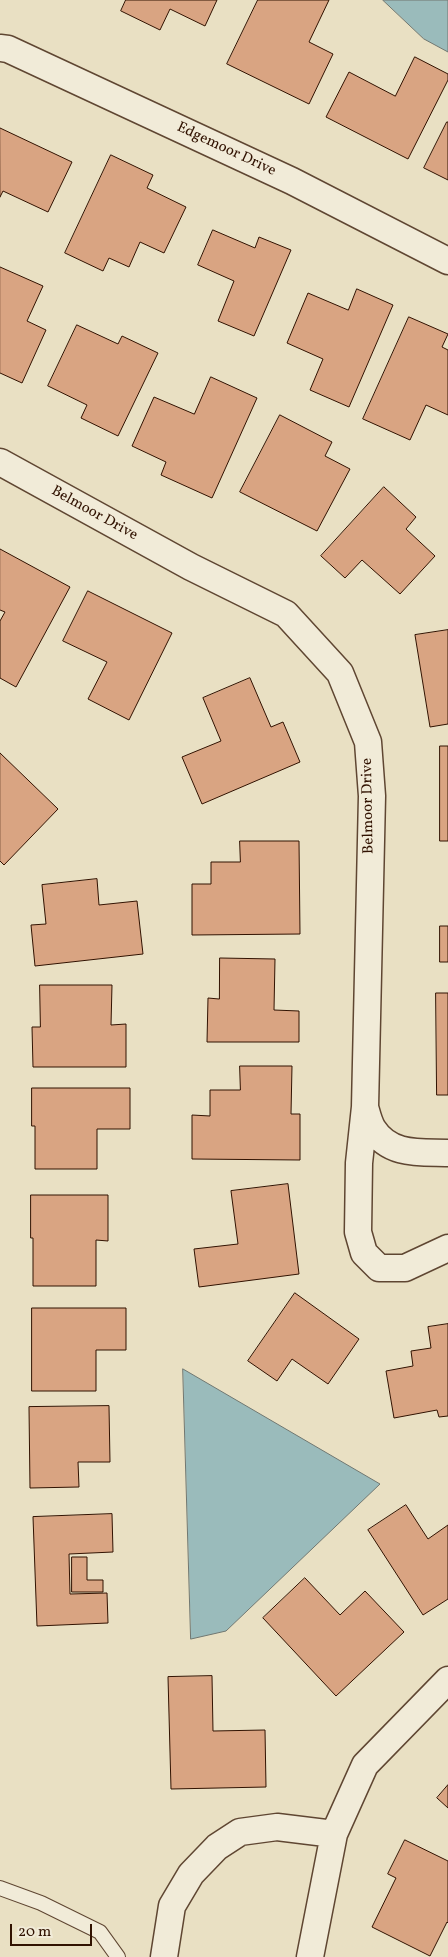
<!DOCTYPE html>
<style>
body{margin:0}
#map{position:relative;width:448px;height:1957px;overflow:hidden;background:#e9e0c3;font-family:Vollkorn,serif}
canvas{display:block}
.scale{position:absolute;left:10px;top:1924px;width:82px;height:22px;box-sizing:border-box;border:2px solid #311201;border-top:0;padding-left:6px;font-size:15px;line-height:18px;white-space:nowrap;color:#311201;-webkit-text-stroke:4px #f1ebd8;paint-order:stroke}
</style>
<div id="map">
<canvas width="448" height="1957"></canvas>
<div class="scale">20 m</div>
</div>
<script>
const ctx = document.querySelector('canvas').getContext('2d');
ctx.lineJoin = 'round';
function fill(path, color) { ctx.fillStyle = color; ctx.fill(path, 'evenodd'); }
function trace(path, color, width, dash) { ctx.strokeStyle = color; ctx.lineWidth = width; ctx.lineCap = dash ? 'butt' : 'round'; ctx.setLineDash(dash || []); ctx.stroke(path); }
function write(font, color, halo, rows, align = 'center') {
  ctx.font = font + ' Vollkorn,serif'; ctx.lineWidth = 4; ctx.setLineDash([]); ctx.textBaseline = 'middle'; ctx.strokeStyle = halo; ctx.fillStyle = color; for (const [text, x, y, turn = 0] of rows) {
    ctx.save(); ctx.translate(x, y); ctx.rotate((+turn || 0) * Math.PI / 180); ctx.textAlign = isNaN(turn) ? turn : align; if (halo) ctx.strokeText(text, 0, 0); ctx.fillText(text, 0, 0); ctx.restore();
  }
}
const water = new Path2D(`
 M383 0H448V52L424 39Z
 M183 1369 380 1484 226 1631 191 1639Z`);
fill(water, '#9abbbb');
trace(water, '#707771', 1);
const building = new Path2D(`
 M126 0H217L205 26 170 9 160 30 121 11Z
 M258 0H329L309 42 333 54 309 104 227 64Z
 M415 57 448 74V80L408 159 326 117 349 72 395 96Z
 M447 122H448V180L424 168Z
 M0 128 72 162 48 212 3 191 0 197Z
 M111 155 153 175 147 188 186 207 164 253 140 242 129 267 109 258 103 271 65 253Z
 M213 230 255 248 259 237 291 250 254 336 218 321 234 281 198 265Z
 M0 267 43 286 27 321 46 330 22 383 0 373Z
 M357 289 393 305 349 407 310 390 323 359 287 343 308 293 348 310Z
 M409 317 448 334 442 347 448 350V415L426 405 410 440 363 419Z
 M77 325 118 344 122 336 158 353 118 436 81 418 87 405 48 386Z
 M211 377 257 398 212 498 161 475 166 462 132 446 154 397 194 414Z
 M280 415 332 442 325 456 350 469 317 531 240 492Z
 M384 487 416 517 406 529 435 556 400 594 362 560 345 578 321 556Z
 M0 549 70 587 16 687 0 678V621L5 612 0 610Z
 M88 591 172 633 129 720 88 699 107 662 63 641Z
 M448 630V724L430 727 415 635Z
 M250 678 271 727 283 722 300 762 202 804 182 757 221 741 203 698Z
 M440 746H448V841H440Z
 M0 753 58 809 4 865 0 861Z
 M240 841H299L300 934 192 935V884H211V862H240Z
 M97 879 99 905 137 901 143 954 35 966 31 925 46 924 42 885Z
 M440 926H448V962H440Z
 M220 958 275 959 274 1010 299 1011V1042H207L208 998 219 999Z
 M40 985H112L111 1025 126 1024V1067H33L32 1027H40Z
 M436 993H448V1095H437Z
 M240 1066H292L291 1114H300V1160L192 1159V1115L210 1116V1090H240Z
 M32 1088H130V1129H97V1169H35V1126H32Z
 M288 1184 299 1274 199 1287 194 1249 238 1244 231 1191Z
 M31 1195H108V1241L96 1240V1286H33V1238H31Z
 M295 1293 359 1339 328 1384 292 1359 277 1381 248 1361Z
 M32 1308H126V1350H96V1391H32Z
 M448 1324V1416L439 1417 437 1410 394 1418 386 1371 413 1366 411 1351 431 1348 428 1327Z
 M109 1406 110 1462H78L79 1487 30 1488 29 1407Z
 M406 1505 428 1539 448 1525V1599L423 1615 368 1530Z
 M112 1514 113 1552 69 1554 70 1594 107 1593 108 1623 37 1626 33 1517Z
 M72 1557H87V1580H103V1592H72Z
 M305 1578 340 1615 365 1591 404 1632 336 1696 263 1618Z
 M212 1676 213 1731 265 1730 266 1787 171 1789 168 1677Z
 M448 1785V1808L437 1798Z
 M405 1840 448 1861V1923L447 1922 430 1956 372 1927 396 1878 388 1874Z`);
fill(building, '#d9a482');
trace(building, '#311201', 1);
const service = new Path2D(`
 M0 1888 41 1903 100 1932 118 1957`);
const minor = new Path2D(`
 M0 48 8 49 292 181 448 261
 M0 462 191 567 286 614 340 673 368 742 372 796 365 1107 359 1163 358 1232 364 1253 379 1268H405L448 1248
 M365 1107C367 1114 369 1123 373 1129 390 1156 420 1152 448 1153
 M164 1957 172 1906 191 1874 217 1847 240 1832 277 1827 334 1834
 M310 1957 334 1834 365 1765 448 1680`);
trace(service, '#5f4632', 16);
trace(minor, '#5f4632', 29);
trace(service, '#f1ebd8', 14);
trace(minor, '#f1ebd8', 26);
write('15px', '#311201', '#f1ebd8', [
 ["Edgemoor Drive",226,150,25],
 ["Belmoor Drive",94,514,29],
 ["Belmoor Drive",369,806,-91]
]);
</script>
